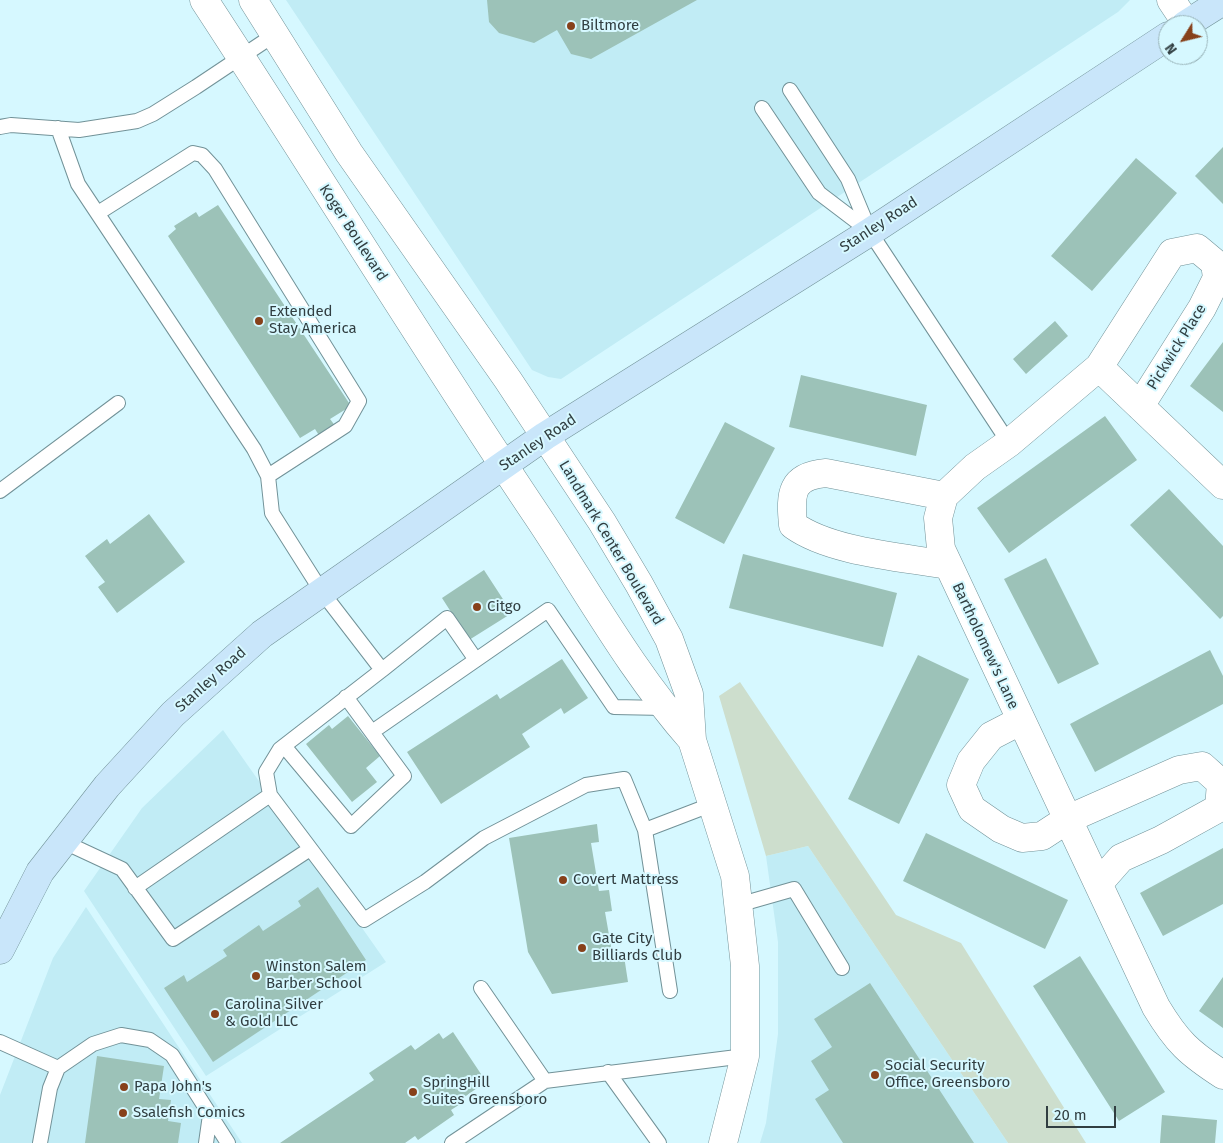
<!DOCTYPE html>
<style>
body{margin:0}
#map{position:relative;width:1223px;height:1143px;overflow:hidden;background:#d6f8ff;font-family:"Fira Sans",sans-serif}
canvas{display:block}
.north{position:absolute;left:1158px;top:15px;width:50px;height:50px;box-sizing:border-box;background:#d6f8ff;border:1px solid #94aeb3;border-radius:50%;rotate:234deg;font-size:14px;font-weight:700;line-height:20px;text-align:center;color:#313e41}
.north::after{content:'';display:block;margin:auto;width:18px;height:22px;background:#87411b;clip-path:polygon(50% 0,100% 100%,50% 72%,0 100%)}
.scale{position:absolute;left:1046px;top:1106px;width:70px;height:22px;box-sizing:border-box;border:2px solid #313e41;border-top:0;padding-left:6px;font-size:15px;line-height:18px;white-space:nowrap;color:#313e41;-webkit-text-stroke:4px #d6f8ff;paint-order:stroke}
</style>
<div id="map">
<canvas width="1223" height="1143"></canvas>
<div class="north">N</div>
<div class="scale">20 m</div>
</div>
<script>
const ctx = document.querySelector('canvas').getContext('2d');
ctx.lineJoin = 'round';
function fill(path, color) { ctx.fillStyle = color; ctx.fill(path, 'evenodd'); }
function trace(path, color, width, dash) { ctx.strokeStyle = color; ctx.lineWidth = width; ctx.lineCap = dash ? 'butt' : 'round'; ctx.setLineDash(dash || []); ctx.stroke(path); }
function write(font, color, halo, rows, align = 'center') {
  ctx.font = font + ' "Fira Sans",sans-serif'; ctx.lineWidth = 4; ctx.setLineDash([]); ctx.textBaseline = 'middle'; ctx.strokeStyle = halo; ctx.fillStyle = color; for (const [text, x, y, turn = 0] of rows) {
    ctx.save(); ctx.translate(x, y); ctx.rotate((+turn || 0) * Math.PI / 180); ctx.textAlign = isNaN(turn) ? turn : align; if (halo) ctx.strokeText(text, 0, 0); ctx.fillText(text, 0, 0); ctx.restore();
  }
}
fill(new Path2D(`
 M286 0H1130L1118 12 561 379 548 377 532 370Z
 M223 730 386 962 206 1076 84 891 142 808Z
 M808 846 1008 1143H760L766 1123 778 1034V942L766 856Z
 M86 907 242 1143H0V1095L53 958Z`), '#c1ecf5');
fill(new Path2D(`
 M740 682 896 915 961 943 1086 1143H1008L808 846 766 856 719 696Z`), '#cddecd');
fill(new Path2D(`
 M487 0H697L591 59 571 54 557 30 534 43 499 33 489 22Z
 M1223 147V204L1195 176Z
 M1136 158 1177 193 1092 291 1051 256Z
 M218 205 351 406 330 419 336 427 320 437 315 429 300 438 168 236 176 229 174 226 196 212 199 217Z
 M1055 321 1068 336 1026 374 1013 359Z
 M1223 342V412L1190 386Z
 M801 375 927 405 916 456 789 427Z
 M1105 416 1137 460 1009 553 977 508Z
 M725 422 775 448 724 544 675 518Z
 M1169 489 1223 546V616L1220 619 1130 525Z
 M149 514 185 562 117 613 98 587 105 582 85 556 107 539 110 544Z
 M743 554 897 593 883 647 729 608Z
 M1046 558 1099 664 1058 684 1004 579Z
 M484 570 512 613 469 640 442 598Z
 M1210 650 1223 676V704L1095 772 1070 724Z
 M918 655 969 679 899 824 848 799Z
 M562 659 588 698 564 714 561 708 522 734 530 747 441 804 407 752 497 694 500 699Z
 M348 716 380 756 366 768 377 782 352 802 306 744 329 725 332 729Z
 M597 824 599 842 591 843 599 891 609 890 612 911 605 912 613 958 624 956 628 982 552 994 528 952 509 838Z
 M926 833 1068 900 1045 949 903 881Z
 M1223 848V904L1163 936 1140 893Z
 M318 887 366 960 213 1062 164 988 184 975 187 982 227 956 223 950 259 925 263 931 301 906 298 901Z
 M1080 956 1165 1092 1119 1121 1033 986Z
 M1223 977V1028L1199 1011Z
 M870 983 974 1143H843L815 1099 829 1090 811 1061 832 1047 814 1019Z
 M453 1032 483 1077 476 1081 480 1086 463 1098 465 1101 451 1110 454 1115 418 1140 415 1136 405 1143H280L374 1080 369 1073 411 1045 415 1050 439 1033 443 1039Z
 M97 1056 164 1066 159 1099 171 1100 168 1121 181 1123 178 1143H85Z
 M1162 1115 1217 1120 1215 1143H1160Z`), '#9cc2b8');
const lane = new Path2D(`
 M790 90 848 179 870 232 1009 443
 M762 108 819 193 869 231
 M0 127 11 125 79 130 137 121 153 114 196 87 274 35
 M58 128 78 184 254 449 268 476 272 513 322 592 382 670 280 749 266 772 270 795 364 920 425 882 484 838 586 785 624 779 645 830
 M98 213 193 153 202 155 215 169 359 401 345 426 268 476
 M0 491 118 403
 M382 670 447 618 476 660
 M372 732 548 610 614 707 664 708
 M284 746 351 826 404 776 346 697
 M64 842 122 869 173 939 310 849
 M135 888 270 795
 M738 905 794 889 842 968
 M481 988 545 1081
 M670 991 645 830 713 804
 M0 1042 58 1068
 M608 1072 659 1143
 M40 1143 50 1088 58 1068 93 1044 121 1035 150 1040 172 1055 228 1143
 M206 1143 210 1115
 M452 1143 545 1081 745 1056`);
const street = new Path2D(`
 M204 0C316 171 423 346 538 517 588 592 632 672 692 740
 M253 0 349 153 508 380 602 522 639 584 669 639 689 694 692 740 735 876 745 966V1056L723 1143
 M1171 0 1187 24
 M1099 367 1223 485
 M1140 406 1202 308 1217 278 1215 263 1197 248 1172 253 1099 367 1009 443 975 467 944 496 938 518 941 549 1156 1007C1177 1042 1189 1053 1223 1075
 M944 496 826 473C791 476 790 493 793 525 830 552 902 557 947 565
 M1020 721 991 736 971 761 961 785 972 809 1001 829 1022 838 1042 836 1068 819 1179 770 1202 766 1221 783 1219 808 1161 840 1121 858 1099 883`);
const secondary = new Path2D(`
 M1185 25 1223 1
 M0 950 40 872 107 786 173 714 262 634 545 436 870 232 1168 36`);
trace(lane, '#729298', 16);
trace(street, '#729298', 29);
trace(secondary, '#729298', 29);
trace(lane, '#fff', 14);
trace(street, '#fff', 28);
trace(secondary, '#c9e6fa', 28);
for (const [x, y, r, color] of [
 [571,26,5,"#87411b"],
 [259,321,5,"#87411b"],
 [477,607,5,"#87411b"],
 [563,880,5,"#87411b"],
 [582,948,5,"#87411b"],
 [256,976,5,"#87411b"],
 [215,1014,5,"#87411b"],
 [875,1075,5,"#87411b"],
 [124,1087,5,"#87411b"],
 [413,1092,5,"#87411b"],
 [123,1113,5,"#87411b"]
]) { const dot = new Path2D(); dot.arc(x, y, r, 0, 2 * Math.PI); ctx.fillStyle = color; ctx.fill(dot); trace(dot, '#d6f8ff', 2); }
write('15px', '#313e41', '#d6f8ff', [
 ["Biltmore",581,26],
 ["Extended",269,312],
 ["Stay America",269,329],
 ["Citgo",487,607],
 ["Covert Mattress",573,880],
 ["Gate City",592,939],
 ["Billiards Club",592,956],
 ["Winston Salem",266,967],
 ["Barber School",266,984],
 ["Carolina Silver",225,1005],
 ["& Gold LLC",225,1022],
 ["Social Security",885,1066],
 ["Office, Greensboro",885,1083],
 ["SpringHill",423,1083],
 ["Suites Greensboro",423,1100],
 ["Papa John's",134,1087],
 ["Ssalefish Comics",133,1113]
], 'left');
write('15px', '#313e41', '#d6f8ff', [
 ["Stanley Road",879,225,-33],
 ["Koger Boulevard",353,233,57],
 ["Pickwick Place",1177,347,-58],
 ["Stanley Road",538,443,-34],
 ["Landmark Center Boulevard",611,543,59],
 ["Bartholomew's Lane",985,646,65],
 ["Stanley Road",211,680,-42]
]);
</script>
